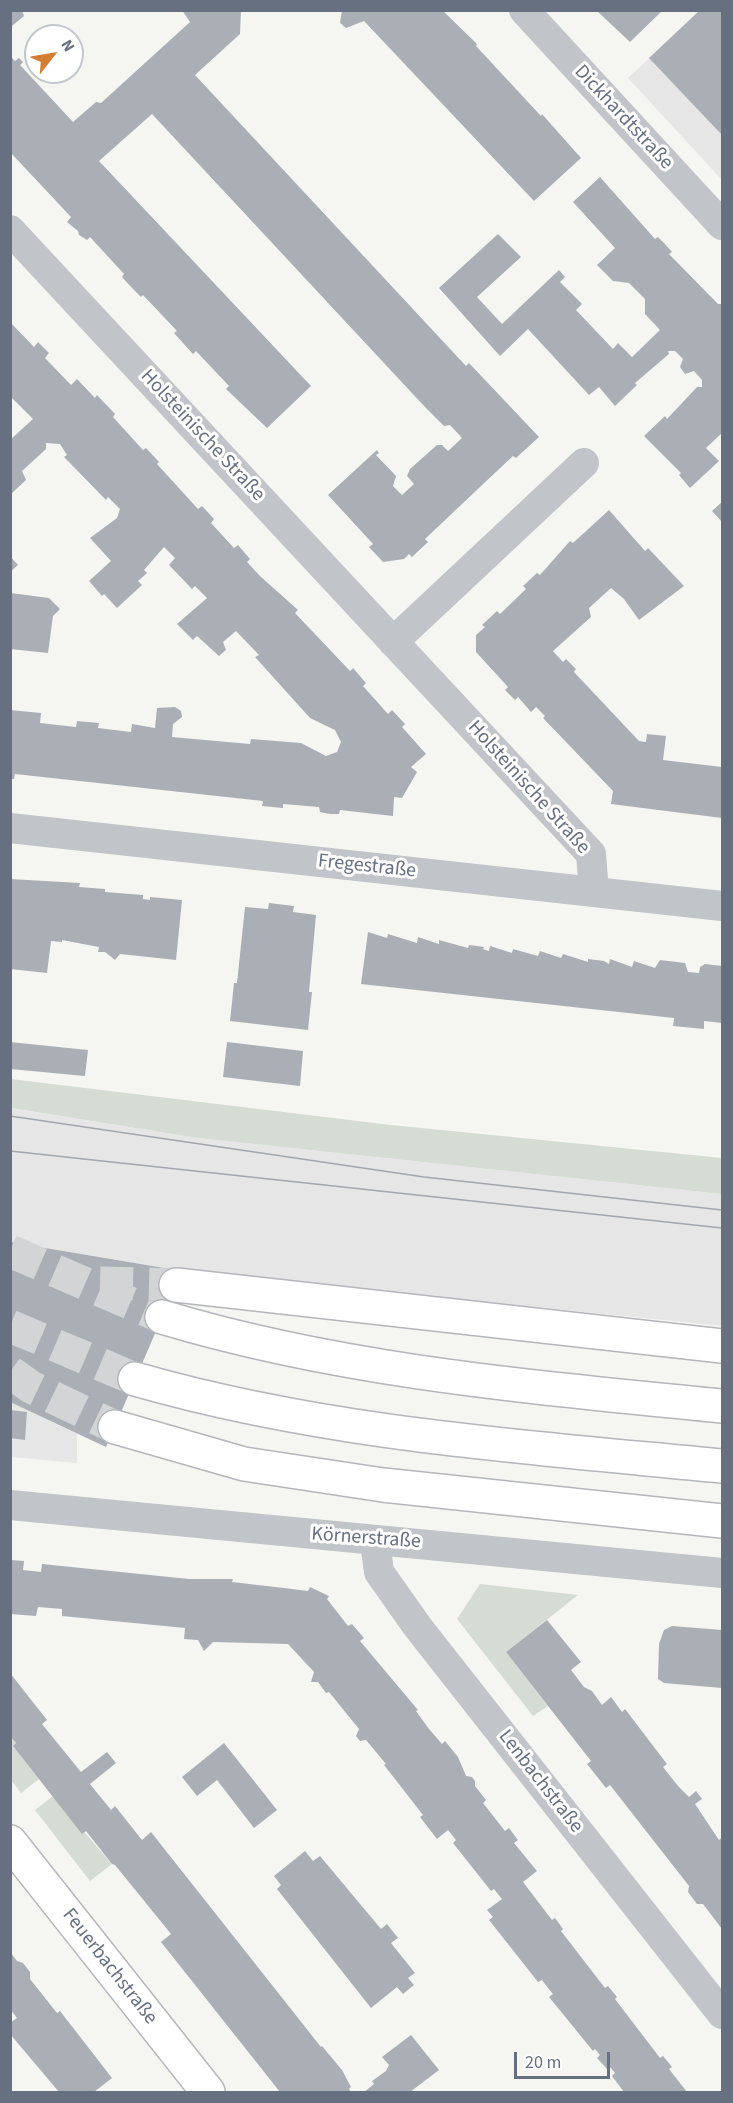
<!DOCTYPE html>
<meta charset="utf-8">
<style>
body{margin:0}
#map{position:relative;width:733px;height:2103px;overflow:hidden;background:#f5f6f2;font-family:"Source Sans 3",sans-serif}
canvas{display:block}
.frame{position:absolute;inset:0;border:12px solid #677081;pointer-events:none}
.north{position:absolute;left:24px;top:24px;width:60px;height:60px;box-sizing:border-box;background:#fff;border:2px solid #c2c6cd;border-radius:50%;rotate:59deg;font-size:16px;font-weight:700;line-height:24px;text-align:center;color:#677081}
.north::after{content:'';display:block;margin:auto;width:21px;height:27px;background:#d57d33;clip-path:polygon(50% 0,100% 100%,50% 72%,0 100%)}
.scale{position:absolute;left:514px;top:2052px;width:96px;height:27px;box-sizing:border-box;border:3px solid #677081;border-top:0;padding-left:8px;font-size:18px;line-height:21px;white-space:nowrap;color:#677081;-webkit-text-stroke:4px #fff;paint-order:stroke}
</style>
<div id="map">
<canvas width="733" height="2103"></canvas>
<div class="frame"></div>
<div class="north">N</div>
<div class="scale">20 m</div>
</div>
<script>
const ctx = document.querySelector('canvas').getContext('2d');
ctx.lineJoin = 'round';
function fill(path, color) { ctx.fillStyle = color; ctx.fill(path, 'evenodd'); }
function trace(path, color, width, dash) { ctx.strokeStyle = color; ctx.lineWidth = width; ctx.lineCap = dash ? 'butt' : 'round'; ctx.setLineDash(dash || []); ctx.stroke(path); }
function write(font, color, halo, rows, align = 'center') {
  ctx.font = font + ' "Source Sans 3",sans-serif'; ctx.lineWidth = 6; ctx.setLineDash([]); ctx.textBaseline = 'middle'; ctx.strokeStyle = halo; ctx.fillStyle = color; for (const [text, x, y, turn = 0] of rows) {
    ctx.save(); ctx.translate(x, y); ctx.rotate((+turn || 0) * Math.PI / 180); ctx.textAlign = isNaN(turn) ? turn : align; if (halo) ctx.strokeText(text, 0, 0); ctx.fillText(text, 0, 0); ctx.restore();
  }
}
fill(new Path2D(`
 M700 11H722V180L628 78Z
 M10 1108 198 1138 722 1194V1326L182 1271 11 1242Z
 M10 1402 77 1434V1463L11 1457Z`), '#e6e6e6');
fill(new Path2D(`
 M11 1079 391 1125 722 1158V1194L198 1138 11 1108Z
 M480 1584 578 1595 506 1652 548 1706 533 1716 457 1619Z
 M10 1736 16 1743 13 1746 39 1779 21 1793 11 1780Z
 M53 1796 112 1864 90 1881 35 1810Z`), '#d5dcd4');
fill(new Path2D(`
 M10 10H22L24 16 12 26Z
 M182 10H241L240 34 195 75 466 366 469 363 539 437 516 458 513 456 480 487 425 539 428 542 412 557 409 554 404 559 383 562 369 547 373 544 328 495 377 450 379 453 376 455 396 476 393 486 402 495 414 484 407 476 410 469 437 445H442L448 451 462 438 450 425 444 426 424 406 152 114 99 161 311 386 267 428 226 389 229 386 196 351 193 354 183 343 174 333 177 331 143 295 141 297 133 289 122 277 124 274 90 237 87 240 79 235 78 231 67 222 71 217 10 152V56L15 61 19 58 23 62 20 65 73 122 96 102 101 103 190 22Z
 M342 10H442L477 44 476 46 541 116 542 114 581 158 534 201 364 21 346 28 340 23Z
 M596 10H663L630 42Z
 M700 10H722V135L649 58Z
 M600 177 655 239 658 237 664 243 672 252 669 254 718 304H722V433L706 448 719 461 690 488 679 475 681 473 644 436 665 416 667 419 697 387H702V380L694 371 685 374 680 367 683 359 675 351H668L669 354 635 383 637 385 615 406 599 387 589 395 528 329 500 356 439 288 498 234 521 257 477 297 502 324 559 270 565 277 560 282 582 304 576 310 613 349 618 343 632 357 660 330 645 314V299L629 283 613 281 597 265 615 248 573 202Z
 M10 322 34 347 38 342 49 353 45 358 71 385 77 379 95 398 97 395 115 414 113 417 143 450 146 448 159 462 157 464 198 509 202 506 214 519 211 523 234 548 238 545 250 559 247 562 260 576 298 610 295 613 350 671 353 668 366 683 363 686 388 714 392 710 405 724 402 727 426 754 411 767 417 772 402 798 394 797 393 816 340 810 339 814H330L320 812 319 807 283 804V808L262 806 263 801 15 774 14 779H10V710L41 713 40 723 76 727 77 721 99 723 98 728 131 732 132 724 155 728 157 708 175 707 181 711 182 717 173 724 172 737 250 744 251 739 301 743 326 756 337 752 341 742 335 730 310 718 255 657 259 655 236 631 223 642 226 650 219 656 197 636 193 640 177 624 207 598 195 586 192 589 169 565 175 558 164 547 144 570 147 573 138 581 142 585 117 608 104 594 102 596 89 581 111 561 90 538 117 518 120 509 108 497 106 500 64 457 67 455 60 444 46 443V449L22 471 26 480 10 495V440L33 419 10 396Z
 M722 502V522L712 511Z
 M609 510 645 551 648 548 684 586 639 620 624 599 611 588 589 608 591 617 553 651 563 662 566 659 576 669 574 672 639 741 646 742 647 734 666 736 663 760 722 767V818L611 804 613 791 543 718 545 716 536 707 531 712 518 697 515 700 505 690 508 687 476 652V635L485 627 482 625 497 611 500 614 526 589 523 586 537 573 540 575 570 541 573 543Z
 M10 556 18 565 10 572Z
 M11 593 49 598 60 609 53 616 48 653 10 649Z
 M10 879 80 883 79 887 105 889V892L143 895V899L150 900V897L182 900 176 960 120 954 115 960 105 952H98L99 947 62 940V942L51 941 47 973 10 969Z
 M269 903 294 906 293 912 316 915 309 992H312L308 1030 230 1021 234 983H237L245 907 268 909Z
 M368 932 387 938 388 934 417 943 418 937 439 944V940L468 948 469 945 484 947 483 949 489 951 490 946 512 953 513 949 538 956 540 951 561 958 563 954 588 962V959L604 961 609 964 610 959 632 967 634 961 655 968 660 960 685 963 688 972 699 973 700 967 705 964 722 966V1023L704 1021V1029L673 1026 674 1018 361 984Z
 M10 1042 88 1050 85 1076 10 1069Z
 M227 1042 303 1051 300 1086 223 1077Z
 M10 1242 182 1271 106 1447 10 1402Z
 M10 1410 27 1412 25 1440 10 1438Z
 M10 1560 24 1561 23 1570 41 1572 42 1564 189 1579H233L232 1582 284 1588 308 1591 310 1587 329 1596 327 1599 348 1626 352 1624 364 1638 360 1641 418 1710 416 1711 429 1729 442 1744 445 1741 458 1757 466 1776 472 1777 475 1781V1786L486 1800 483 1803 505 1831 509 1828 518 1840 514 1843 537 1871 523 1882 552 1920 555 1918 563 1929 561 1931 605 1988 608 1986 617 1997 615 1999 660 2058 663 2056 672 2067 669 2069 687 2092H624L612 2076 615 2073 610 2067 607 2069 597 2058 600 2055 595 2049 593 2051 549 1997 553 1994 548 1988 542 1980 538 1982 489 1920 493 1917 487 1910 502 1899 494 1889 491 1891 453 1843 456 1840 448 1830 437 1839 420 1817 423 1815 384 1765 386 1764 366 1740 360 1741 356 1736 359 1729 329 1692 326 1693 318 1682H311L314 1672 288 1644 213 1642 204 1651 198 1640 184 1639 185 1628 62 1616V1609L38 1607 36 1616 10 1614Z
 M547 1620 581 1662 571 1670 584 1687 592 1691 602 1705 611 1697 622 1712 625 1709 667 1764 663 1767 678 1786 689 1797 696 1791 702 1799 695 1804 719 1840 722 1837V1929L703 1904H697L688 1892 689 1886 610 1785 606 1788 587 1764 591 1761 506 1652Z
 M672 1626 722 1630V1688L664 1683 658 1679 659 1644 664 1630Z
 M10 1673 47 1720 42 1724 81 1772 107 1752 116 1763 90 1784 111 1810 115 1806 142 1840 151 1832 321 2047 322 2046 342 2070 351 2087 349 2089 351 2092H280L161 1942 171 1934 115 1865 112 1864 86 1831 82 1834 13 1746 16 1743 10 1736Z
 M224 1743 277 1810 254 1828 217 1780 197 1796 182 1777Z
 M305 1851 313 1861 320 1856 381 1929 387 1924 398 1938 391 1943 415 1973 408 1978 414 1985 403 1994 397 1987 371 2008 277 1889 281 1885 274 1876Z
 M10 1952 17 1961 23 1963 30 1972V1979L57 2013 60 2011 112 2078 94 2092H59L10 2034V2023L17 2018 10 2009Z
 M411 2035 439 2070 410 2092H364L374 2084 372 2081 386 2071 389 2065 382 2057Z`), '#aaafb6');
trace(new Path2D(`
 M10 1251 162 1317
 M100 1283 176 1285
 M10 1326 135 1379
 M10 1372 31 1387 115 1427`), '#d2d4d6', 33, [33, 16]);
const secondary = new Path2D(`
 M10 1842 208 2092`);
const highway = new Path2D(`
 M176 1285 722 1346
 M162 1317C345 1372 533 1387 722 1406
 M135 1379C326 1434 525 1447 722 1466
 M115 1427 244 1464 383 1485 722 1521`);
trace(secondary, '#b4b7bc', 36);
trace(highway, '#b4b6ba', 36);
trace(new Path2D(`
 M524 10 722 225
 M10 230 591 854 594 892
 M393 642 584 463
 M10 828 722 906
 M10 1505 722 1573
 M375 1541 379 1572 417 1626 722 2014`), '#c1c4c8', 30);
trace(secondary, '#fff', 33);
trace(highway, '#fff', 33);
trace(new Path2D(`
 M10 1116 424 1177 722 1210
 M10 1151 722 1228`), '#a3a6ac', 1.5);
write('20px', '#677081', '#fff', [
 ["Dickhardtstraße",623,118,47],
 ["Holsteinische Straße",202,436,47],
 ["Holsteinische Straße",528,788,48],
 ["Fregestraße",367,867,6],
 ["Körnerstraße",366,1539,4],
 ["Lenbachstraße",540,1782,52],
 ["Feuerbachstraße",109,1967,52]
]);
</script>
